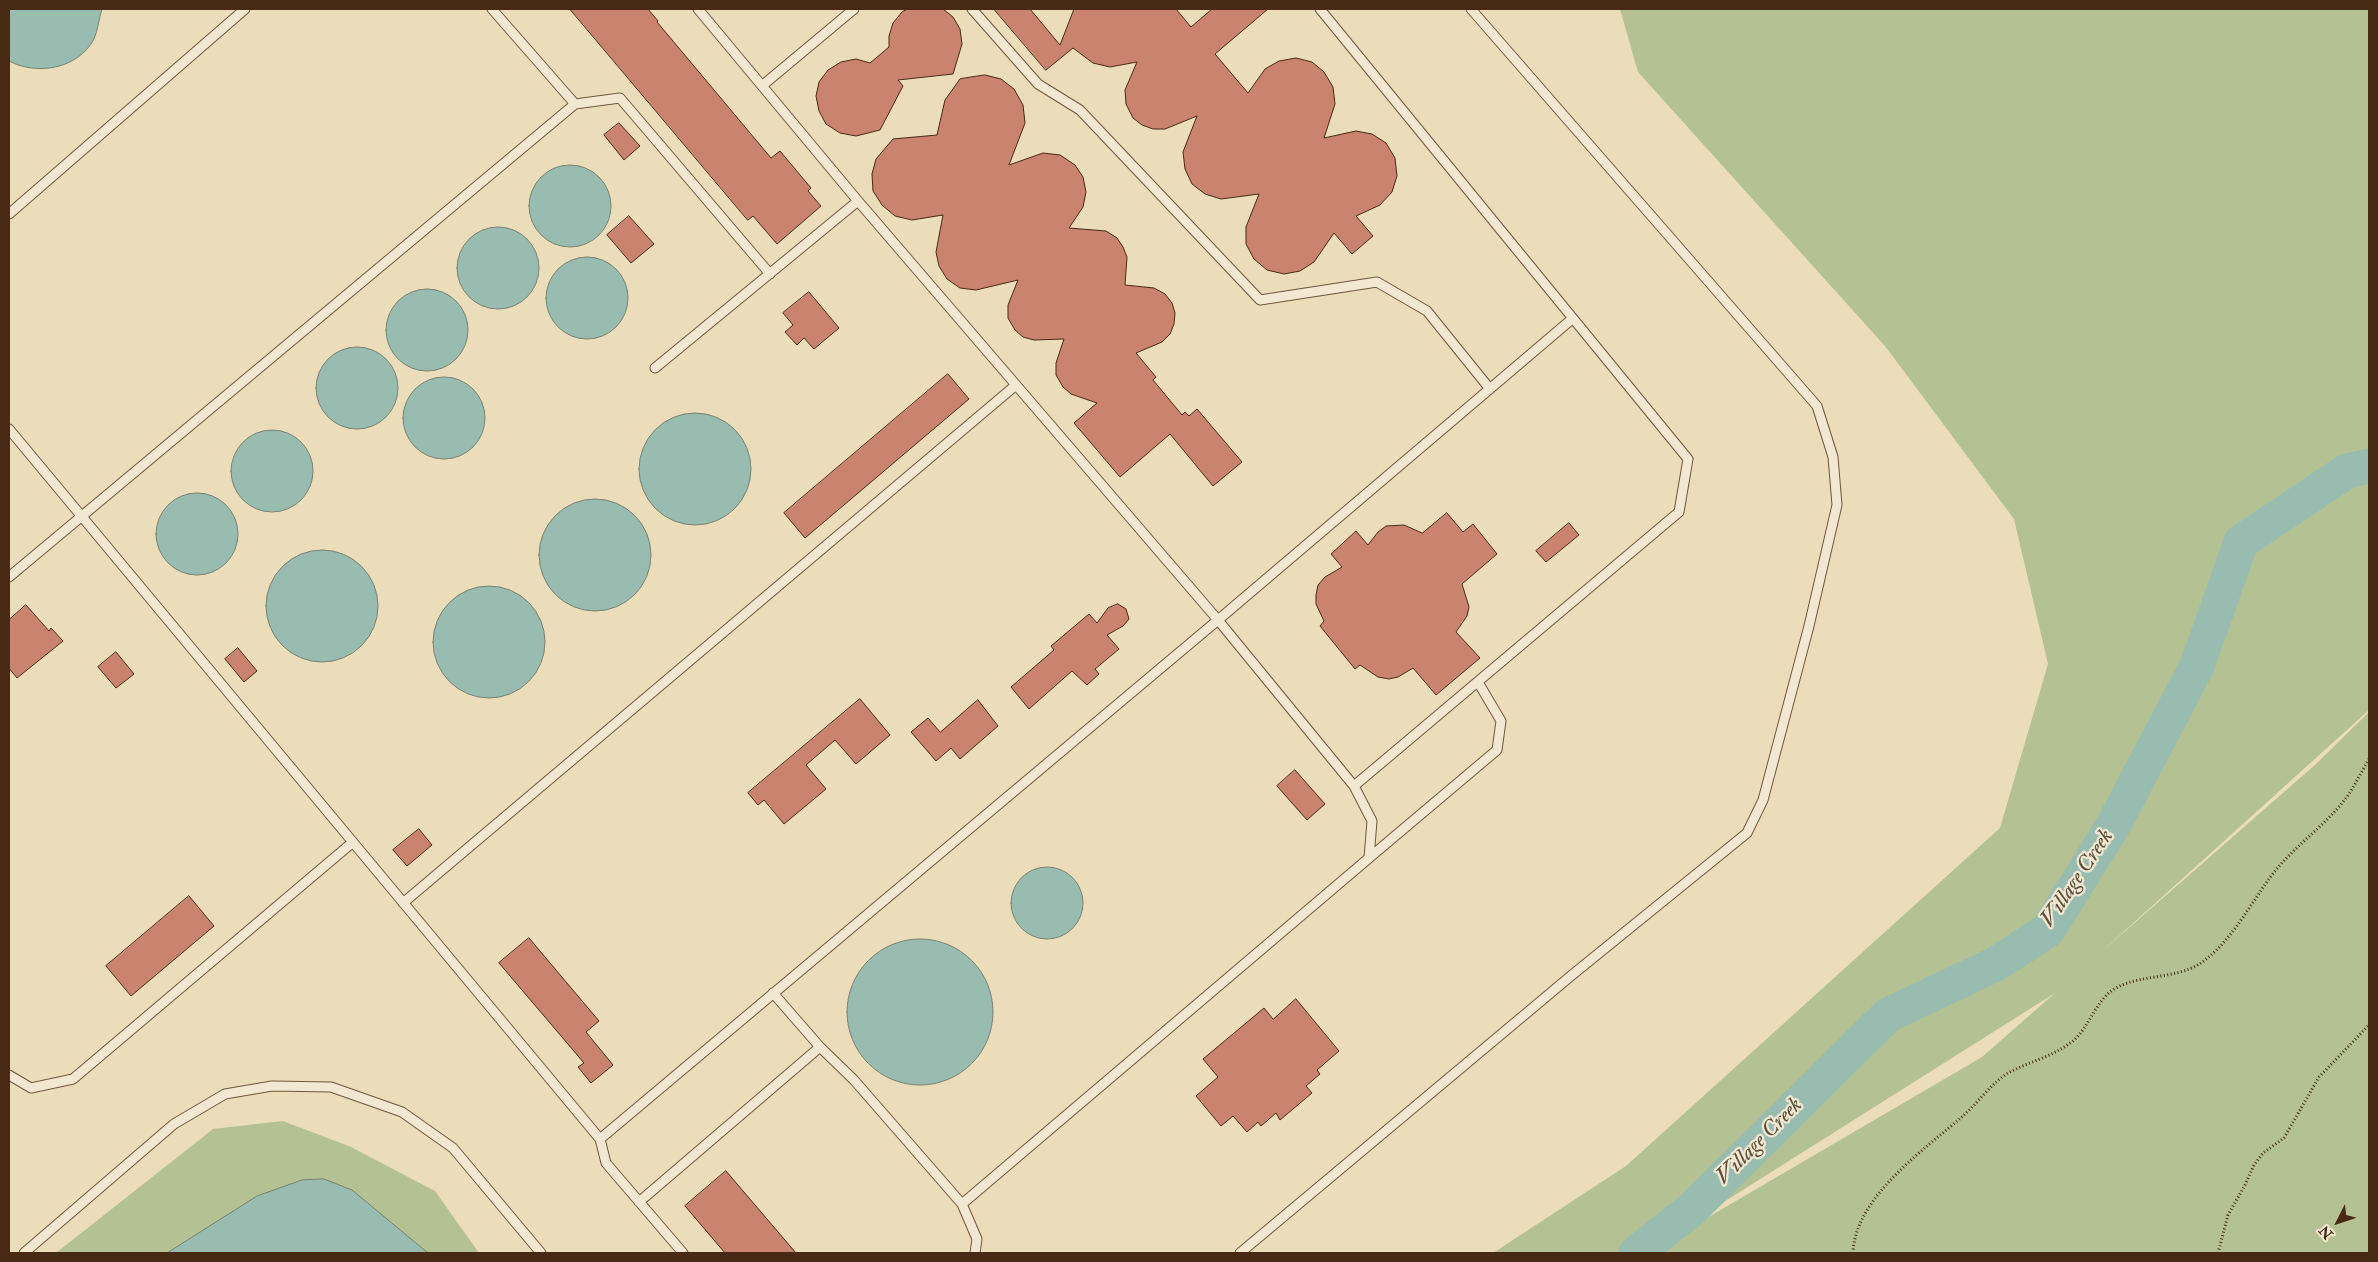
<!DOCTYPE html>
<style>
body{margin:0}
#map{position:relative;width:2378px;height:1262px;overflow:hidden;background:#ebdcba;font-family:"IM FELL Double Pica",serif}
canvas{display:block}
.frame{position:absolute;inset:0;border:10px solid #472914;pointer-events:none}
.north{position:absolute;left:2313px;top:1197px;width:50px;height:50px;-webkit-text-stroke:4px #f2e8d2;paint-order:stroke;rotate:229deg;font-size:14px;font-weight:700;line-height:20px;text-align:center;color:#472914}
.north::after{content:'';display:block;margin:auto;width:18px;height:22px;background:#472914;clip-path:polygon(50% 0,100% 100%,50% 72%,0 100%)}
</style>
<div id="map">
<canvas width="2378" height="1262"></canvas>
<div class="frame"></div>
<div class="north">N</div>
</div>
<script>
const ctx = document.querySelector('canvas').getContext('2d');
ctx.lineJoin = 'round';
function fill(path, color) { ctx.fillStyle = color; ctx.fill(path, 'evenodd'); }
function trace(path, color, width, dash) { ctx.strokeStyle = color; ctx.lineWidth = width; ctx.lineCap = dash ? 'butt' : 'round'; ctx.setLineDash(dash || []); ctx.stroke(path); }
function write(font, color, halo, rows, align = 'center') {
  ctx.font = font + ' "IM FELL Double Pica",serif'; ctx.lineWidth = 4.5; ctx.setLineDash([]); ctx.textBaseline = 'middle'; ctx.strokeStyle = halo; ctx.fillStyle = color; for (const [text, x, y, turn = 0] of rows) {
    ctx.save(); ctx.translate(x, y); ctx.rotate((+turn || 0) * Math.PI / 180); ctx.textAlign = isNaN(turn) ? turn : align; if (halo) ctx.strokeText(text, 0, 0); ctx.fillText(text, 0, 0); ctx.restore();
  }
}
fill(new Path2D(`
 M1620 9H2369V710L2099 954 2316 764 2369 712V1253H1647L1982 1057 2055 993 1643 1253H1493L1626 1166 2000 828 2048 664 2014 519 1885 346 1638 72Z
 M283 1121 351 1147 435 1191 479 1253H56L213 1129Z`), '#b4c192');
const water = new Path2D(`
 M9 9H102C99 18 98 30 94 39 78 69 37 76 9 61Z
 M529 206a41 41 0 1 1 82 0a41 41 0 1 1-82 0Z
 M457 268a41 41 0 1 1 82 0a41 41 0 1 1-82 0Z
 M546 298a41 41 0 1 1 82 0a41 41 0 1 1-82 0Z
 M386 330a41 41 0 1 1 82 0a41 41 0 1 1-82 0Z
 M316 388a41 41 0 1 1 82 0a41 41 0 1 1-82 0Z
 M403 418a41 41 0 1 1 82 0a41 41 0 1 1-82 0Z
 M639 469a56 56 0 1 1 112 0a56 56 0 1 1-112 0Z
 M231 471a41 41 0 1 1 82 0a41 41 0 1 1-82 0Z
 M156 534a41 41 0 1 1 82 0a41 41 0 1 1-82 0Z
 M539 555a56 56 0 1 1 112 0a56 56 0 1 1-112 0Z
 M266 606a56 56 0 1 1 112 0a56 56 0 1 1-112 0Z
 M433 642a56 56 0 1 1 112 0a56 56 0 1 1-112 0Z
 M1011 903a36 36 0 1 1 72 0a36 36 0 1 1-72 0Z
 M847 1012a73 73 0 1 1 146 0a73 73 0 1 1-146 0Z
 M324 1179 352 1190 428 1253H167L257 1196 302 1180Z`);
fill(water, '#98bcb0');
trace(water, '#788172', 1);
trace(new Path2D(`
 M1636 1253 1691 1210 1888 1015 1996 964 2048 930 2114 824 2197 666 2241 542 2347 471 2369 466`), '#98bcb0', 35);
const building = new Path2D(`
 M570 9H648L658 21 657 22 771 158 780 151 811 188 808 191 821 206 777 244 753 216 748 220Z
 M908 9H943L953 17 960 29 962 44 953 74 898 80 903 86 880 130 856 136 840 133 826 124 819 111 816 96 819 82 828 70 841 62 856 59 870 63 889 47V36L893 23 902 12Z
 M994 9H1030L1060 45 1074 9H1176L1191 27 1212 9H1268L1215 54 1248 93 1265 69 1279 61 1296 58 1312 62 1324 72 1333 87 1335 104 1324 138 1356 131 1372 134 1386 143 1395 158 1397 176 1392 192 1380 205 1356 216 1373 236 1352 254 1334 233 1314 262 1300 271 1284 274 1267 270 1254 259 1246 244V227L1259 194 1221 199 1205 194 1192 184 1185 169 1183 152 1197 116 1165 129H1153L1142 125 1133 118 1126 104 1125 90 1137 62 1110 67 1093 63 1073 48 1046 70Z
 M985 75 1001 79 1014 89 1023 105 1025 123 1009 165 1043 153 1060 155 1075 165 1083 177 1086 192 1083 207 1069 228 1106 231 1117 238 1123 247 1127 257 1125 285 1154 288 1165 294 1172 303 1175 313 1174 324 1170 334 1162 342 1136 353 1156 377 1153 380 1182 415 1185 412 1189 416 1197 409 1242 462 1213 486 1170 434 1120 477 1074 423 1097 403 1071 394 1063 387 1056 375V363L1064 339 1034 340 1023 337 1015 330 1008 318V305L1018 280 976 290 960 288 947 279 939 266 936 252 943 215 912 220 895 216 882 205 873 191 872 174 876 159 893 139 937 135 945 100 960 79Z
 M619 123 640 146 624 160 604 135Z
 M629 216 654 244 631 263 607 235Z
 M809 292 839 328 814 349 804 338 797 345 785 332 793 325 783 313Z
 M948 374 969 399 805 538 784 513Z
 M1447 513 1463 532 1473 524 1497 554 1462 584 1469 607 1467 616 1456 632 1480 658 1436 695 1413 668 1398 677 1389 679 1378 677 1360 665 1355 669 1320 626 1324 621 1316 604V595L1318 585 1325 577 1342 567 1331 554 1356 531 1368 545 1378 532 1386 526 1404 525 1422 533Z
 M1569 523 1579 535 1546 562 1536 551Z
 M1118 604 1126 609 1129 619 1123 626 1107 635 1119 649 1095 669 1099 674 1087 685 1072 671 1029 709 1011 687 1054 650 1051 646 1089 614 1097 623 1108 608Z
 M26 605 49 631 51 628 63 641 17 678 9 668V620Z
 M238 648 257 671 244 682 225 659Z
 M116 652 134 674 116 688 98 667Z
 M860 699 890 735 856 764 835 740 806 765 826 789 784 824 764 800 758 805 748 793Z
 M978 700 998 726 960 759 951 748 936 761 911 732 928 718 940 732Z
 M1295 770 1325 804 1307 820 1277 786Z
 M419 829 432 845 407 866 393 850Z
 M189 896 214 926 131 996 106 966Z
 M529 938 599 1021 586 1032 613 1065 591 1083 578 1067 584 1063 499 963Z
 M1296 999 1339 1051 1317 1070 1320 1074 1306 1086 1312 1093 1280 1120 1276 1113 1261 1126 1258 1122 1247 1132 1233 1116 1221 1126 1196 1096 1218 1077 1203 1059 1264 1008 1273 1019Z
 M726 1171 796 1253H725L685 1206Z`);
fill(building, '#ca836e');
trace(building, '#472914', 1);
const service = new Path2D(`
 M698 9 858 201 1218 620 1354 786 1679 512 1688 459 1320 9
 M972 9 1038 84 1080 110 1260 300 1377 282 1427 311 1490 389
 M763 85 854 9
 M575 104 620 98 770 274
 M9 214 245 9
 M655 368 858 201
 M9 429 600 1139 1218 620 1572 319
 M9 577 575 104 492 9
 M1369 858 1497 750 1501 721 1478 682
 M403 903 1016 385
 M773 993 820 1047
 M9 1075 31 1088 73 1079 353 842
 M600 1139 606 1163 683 1253
 M639 1202 820 1047 854 1080 962 1204
 M24 1253 174 1124 225 1094 272 1086 331 1087 402 1112 453 1148 541 1253
 M975 1253 977 1239 962 1204 1369 858 1372 821 1354 786
 M1240 1253 1572 975 1747 833 1763 800 1809 626 1837 505 1833 457 1817 406 1471 9`);
trace(service, '#70563e', 11);
trace(new Path2D(`
 M1853 1253C1855 1197 1924 1150 1963 1116 1978 1103 1992 1082 2010 1072 2031 1061 2055 1056 2074 1040 2090 1026 2096 999 2116 988 2144 973 2180 980 2205 960 2234 938 2253 899 2275 871 2296 845 2326 825 2346 798 2355 786 2361 772 2369 759
 M2218 1253 2228 1215 2245 1185 2254 1165 2263 1153 2284 1138 2319 1077 2369 1025`), '#472914', 3, [1, 2.5]);
trace(service, '#f2e8d2', 9);
write('italic 22px', '#5b4e3b', '#f2e8d2', [
 ["Village Creek",2078,879,-56],
 ["Village Creek",1760,1142,-45]
]);
</script>
